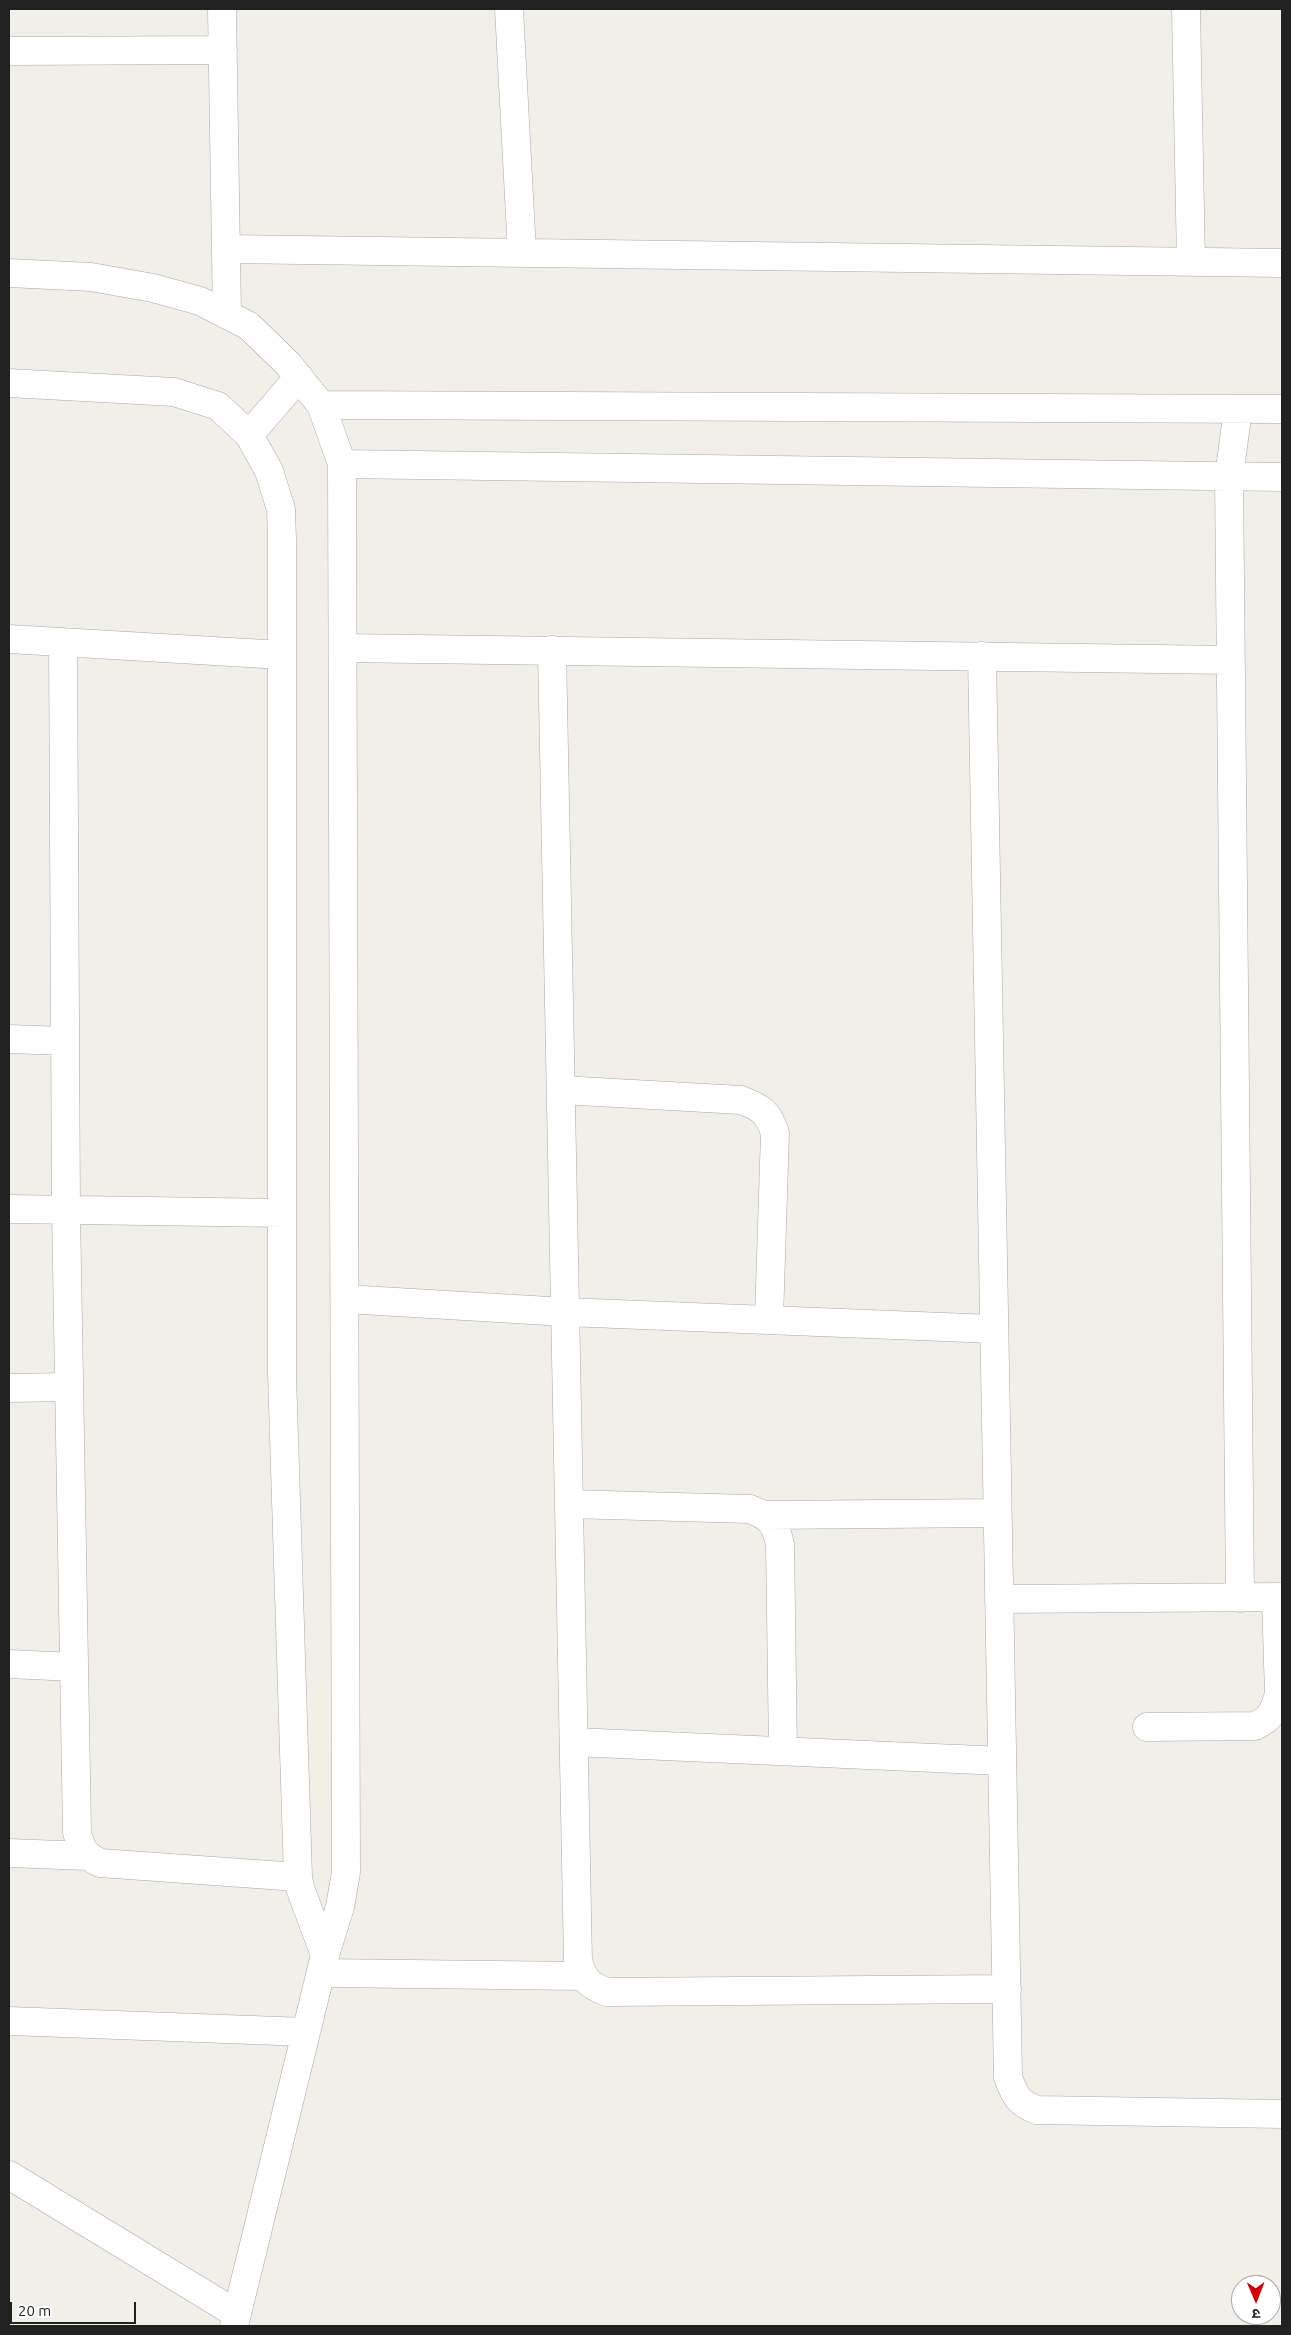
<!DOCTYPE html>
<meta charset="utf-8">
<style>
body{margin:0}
#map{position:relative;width:1291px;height:2335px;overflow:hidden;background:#f2eee8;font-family:Ubuntu,"Noto Sans Devanagari",sans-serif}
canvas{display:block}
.frame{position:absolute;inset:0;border:10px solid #212121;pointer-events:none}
.north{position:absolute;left:1231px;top:2275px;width:50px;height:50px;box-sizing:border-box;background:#fff;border:1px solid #a6a6a6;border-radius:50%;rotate:179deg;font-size:14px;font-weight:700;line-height:20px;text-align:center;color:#212121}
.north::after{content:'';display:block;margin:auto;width:18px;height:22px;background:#d20005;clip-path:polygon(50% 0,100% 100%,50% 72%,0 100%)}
.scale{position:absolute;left:10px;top:2302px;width:126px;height:22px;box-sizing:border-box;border:2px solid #212121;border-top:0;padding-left:6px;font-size:15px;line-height:18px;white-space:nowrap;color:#212121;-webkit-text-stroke:4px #fff;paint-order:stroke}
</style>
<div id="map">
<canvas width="1291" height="2335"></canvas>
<div class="frame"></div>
<div class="north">उ</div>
<div class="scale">20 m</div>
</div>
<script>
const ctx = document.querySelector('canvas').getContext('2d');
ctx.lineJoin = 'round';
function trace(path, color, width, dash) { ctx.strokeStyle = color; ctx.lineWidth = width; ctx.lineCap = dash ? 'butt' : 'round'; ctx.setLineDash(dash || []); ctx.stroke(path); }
const minor = new Path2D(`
 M222 9 227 315
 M509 9 522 253
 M1186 9 1191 262
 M9 51 223 50
 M226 249 1282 263
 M9 273 91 277 153 288 200 301 249 326 288 364 321 405 342 464 346 1872 340 1907 325 1955 234 2326
 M9 383 174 392 218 406 249 435 269 471 281 509 282 540V1374L298 1877 300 1888 325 1955
 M321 405 1282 409
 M1238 409 1229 477 1240 1598
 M249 435 299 377
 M342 464 1282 477
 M9 639 282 655
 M63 642 66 1210 77 1832C81 1849 84 1855 100 1863L298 1877
 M343 648 1230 660
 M552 650 578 1961C584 1980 588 1985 607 1992L1007 1989
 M982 656 1008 2077C1015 2096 1018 2103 1037 2110L1282 2114
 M9 1039 65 1041
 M561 1090 741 1100C762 1108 768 1112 775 1133L769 1319
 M9 1209 282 1213
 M345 1299 566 1312 994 1329
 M9 1388 69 1387
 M569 1504 750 1509C770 1517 775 1522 780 1544L783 1751
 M766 1515 997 1513
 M999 1599 1282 1597
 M9 1664 74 1667
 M1147 1727 1255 1726C1271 1719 1274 1711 1279 1694L1276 1598
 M574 1742 1002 1761
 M9 1853 87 1856
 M321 1973 583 1976
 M9 2021 306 2032
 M9 2175 237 2314`);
trace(minor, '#a8a8a8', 29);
trace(minor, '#fff', 28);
</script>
